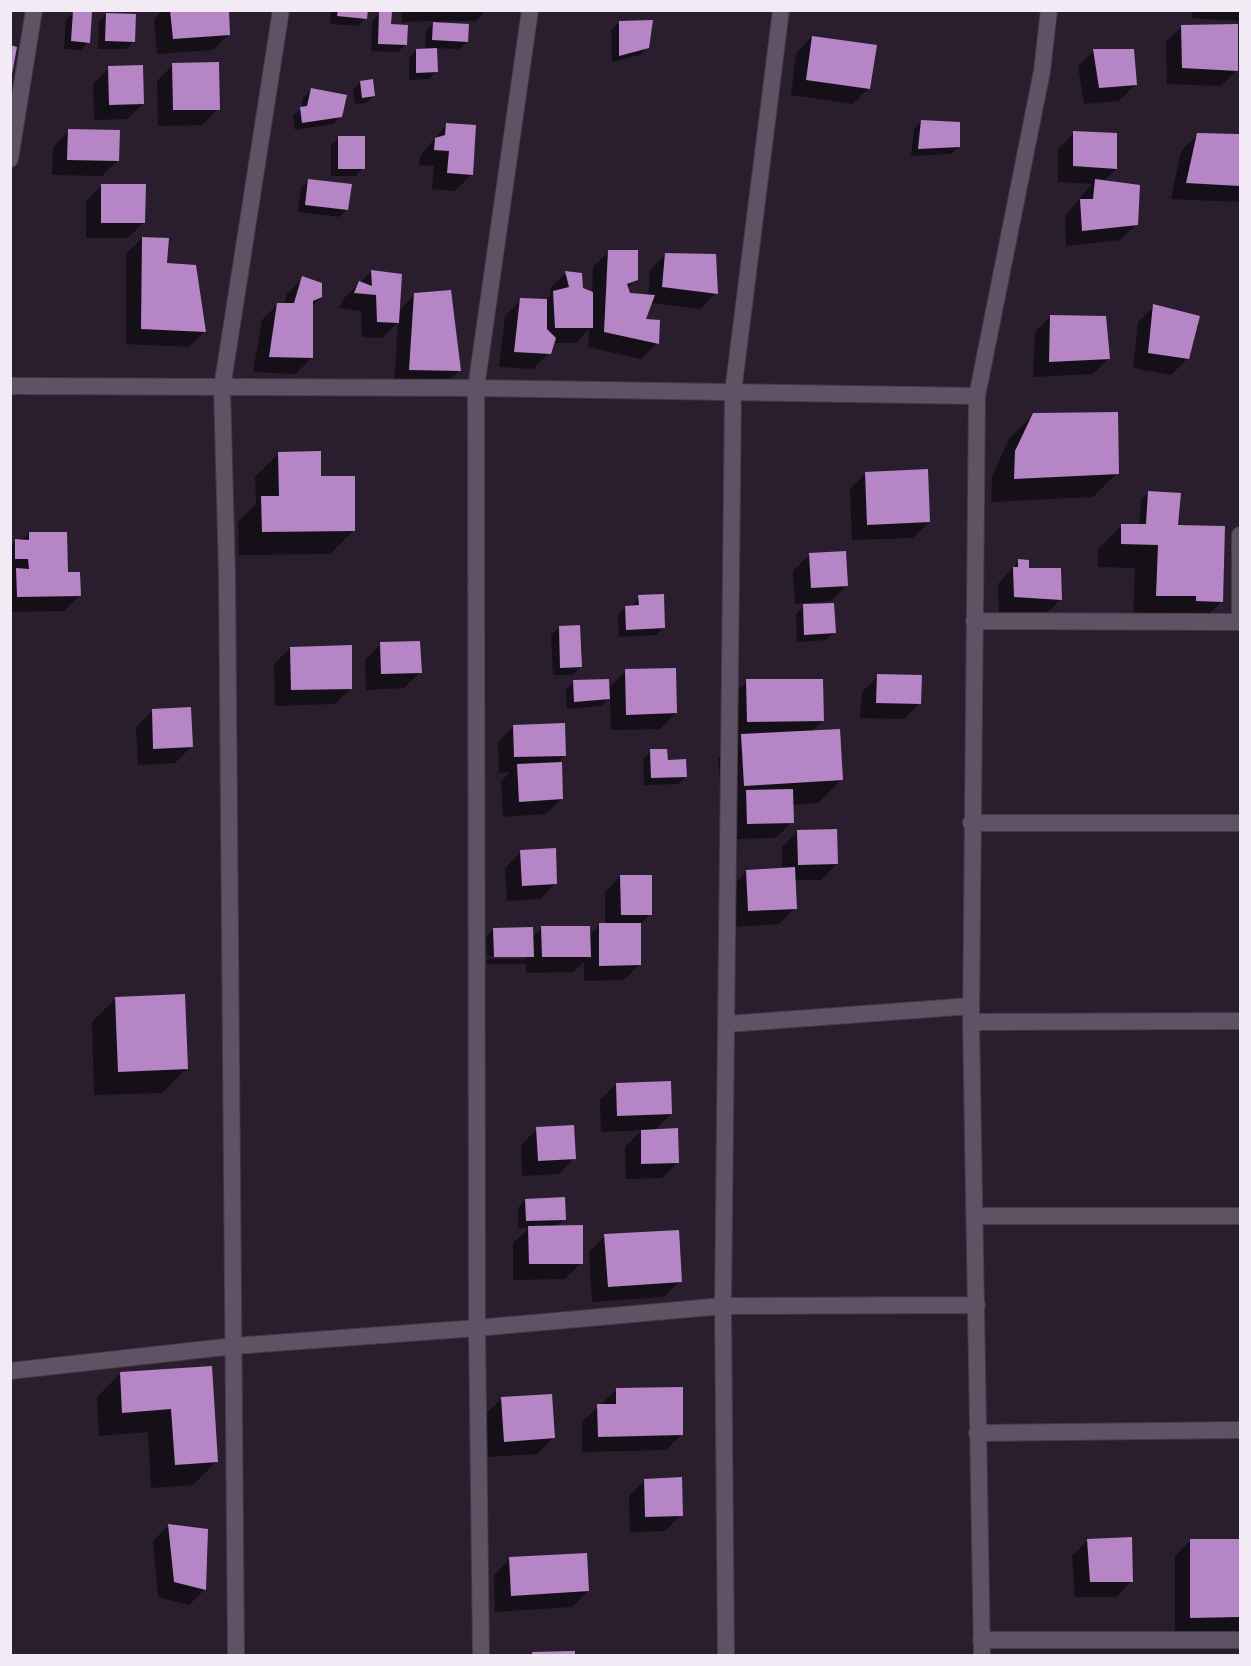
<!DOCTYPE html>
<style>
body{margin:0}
#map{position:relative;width:1251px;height:1666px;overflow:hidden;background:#291d2e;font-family:Montserrat,sans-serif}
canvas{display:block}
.frame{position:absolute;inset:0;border:12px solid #f2eaf5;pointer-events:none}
</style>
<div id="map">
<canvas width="1251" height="1666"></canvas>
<div class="frame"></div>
</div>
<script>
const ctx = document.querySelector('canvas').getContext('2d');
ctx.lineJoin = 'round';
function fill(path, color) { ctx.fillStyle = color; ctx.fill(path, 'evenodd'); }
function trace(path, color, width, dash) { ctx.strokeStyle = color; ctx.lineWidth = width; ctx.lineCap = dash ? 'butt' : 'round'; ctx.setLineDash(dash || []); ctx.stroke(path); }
fill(new Path2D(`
 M163 10H227L229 34 213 50 157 54 154 19Z
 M331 10H366L365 18 358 26 330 24Z
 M401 10H486L476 21H441L467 42 459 49 435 48 436 71 429 79 409 80V58L416 50H425L426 31 435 21 402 22Z
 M1192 10H1240V18L1238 21 1191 18Z
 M74 12 88 42 81 50 64 49 66 20Z
 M380 13 406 44 398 52 371 51 372 21Z
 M106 14 134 41 126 49H98L99 22Z
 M619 23 648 47 640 55 612 62 611 30Z
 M1182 26 1237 70 1221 86 1167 84 1166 42Z
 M812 37 869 88 853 104 791 95 796 53Z
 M1094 51 1135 85 1119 101 1084 104 1078 66Z
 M173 65 218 109 202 125 158 126 157 81Z
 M109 68 143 104 127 119 94 120 93 84Z
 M360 82 374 95 366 103 355 104 353 90Z
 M311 90 341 116 333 124 295 130 293 116 302 108 303 98Z
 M921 122 958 147 951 154 911 156 914 129Z
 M447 124 471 175 455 191 432 189 434 166 419 165 420 156Z
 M69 131 118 160 102 176 52 175 53 147Z
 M1074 133 1116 169 1103 182 1137 224 1120 240 1066 246 1065 216 1092 184 1058 182V149Z
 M1197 135H1240V202L1171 199 1181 151Z
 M339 137 363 168 356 176H331V145Z
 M309 180 347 210 339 217 298 212 301 188Z
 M102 185 144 222 128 238H86V201Z
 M142 238 166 265 205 331 189 347 126 344V254Z
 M609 251 636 279 627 289 629 294 648 296 650 270 666 254 716 293 700 309 650 303 644 320 657 343 641 359 588 347 589 329 576 343H553L549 353 533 369 499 367 505 316 521 300H546L551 295 550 288 566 273 581 289 592 293 593 267Z
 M372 271 399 311 415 294 460 370 444 386H394L398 322 382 338 362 337 361 311 339 308 343 299Z
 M303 278 321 297 312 306 311 358 296 374 253 372 262 320 278 304H284L287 294Z
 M1154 306 1187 359 1171 375 1133 368 1138 322Z
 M1051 316 1109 358 1093 374 1033 377 1035 332Z
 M1033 415 1117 473 1093 497 991 502 992 476 1009 439Z
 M279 453 354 530 330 554 239 555 238 522 256 504 255 477Z
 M866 473 929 522 913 538 852 540 850 489Z
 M1148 493 1176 526 1222 601 1198 625 1133 619 1135 568 1098 567V549L1122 525 1139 526 1141 500Z
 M29 534 66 573 80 595 64 611 10 612V546Z
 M809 555 847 585 831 601 795 604 793 571Z
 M1019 561 1061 599 1045 615 999 613 998 584Z
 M639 597 664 627 656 635 619 637 618 615 625 607H631Z
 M804 606 834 633 826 640 797 642 796 614Z
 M559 628 580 667 573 675H553L551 635Z
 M381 644 420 672 404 688 366 690 365 660Z
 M290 648 351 688 335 704 275 706 274 664Z
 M626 671 676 713 660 729 611 730 610 697 601 706 567 709 566 690 574 682 608 688Z
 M878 676 920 703 904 719 860 718 862 692Z
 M747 681 822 721 811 732 842 779 818 803 792 805V822L776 838 732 839 721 809 718 759 740 738H731V697Z
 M152 711 191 747 175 763 138 765 136 727Z
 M514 726 565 755 556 764 562 798 546 814 503 817 501 781 510 772 499 773 498 742Z
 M651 751 666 761 686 776 678 784 644 785 643 759Z
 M798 831 837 864 821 880H794L795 908 779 924 733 927 731 887 747 871 782 870V847Z
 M521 852 556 883 540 899 507 901 505 868Z
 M621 876 650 914 639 925 640 964 624 980 584 981V962L573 972 526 973V964H487V959H526V956H487L486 937 494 929 532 937 542 928 589 935 600 925H605V892Z
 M116 998 186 1069 162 1093 94 1095 92 1022Z
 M616 1084 671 1114 654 1131 678 1162 662 1178 626 1179 625 1147 642 1130 601 1132 600 1100Z
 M537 1129 574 1158 559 1174 522 1176 521 1145Z
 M525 1200 564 1219 556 1227 581 1263 565 1279 513 1280V1243L529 1228H518V1208Z
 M605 1236 680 1281 664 1297 592 1302 589 1252Z
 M211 1367 217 1461 193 1485 151 1488 148 1432 99 1436 97 1397 121 1373Z
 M616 1390 682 1434 666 1450 582 1452V1422Z
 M501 1399 553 1438 537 1454 488 1457 485 1415Z
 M645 1480 681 1515 665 1531 630 1532 629 1496Z
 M169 1525 205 1589 189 1605 158 1597 153 1541Z
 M1088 1540 1132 1581 1116 1597H1075L1072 1556Z
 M1191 1540H1240V1628L1237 1632 1175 1633V1556Z
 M510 1559 588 1591 572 1607 495 1612 494 1575Z`), '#0007');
fill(new Path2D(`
 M170 10H229L230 35 173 39Z
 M338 10H368L367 19 337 16Z
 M73 11 92 12 90 43 71 41Z
 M379 12H392L391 24 408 25 407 45 378 44Z
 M106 13 136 14 135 42 105 41Z
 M653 20 649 48 619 56V21Z
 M433 22 469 24 468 42 432 40Z
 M1238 24V71L1182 68 1181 25Z
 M812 36 877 45 870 89 806 80Z
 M10 45 17 47 12 74H10Z
 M437 48 438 72 416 73V49Z
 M1093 49H1134L1137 85 1099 88Z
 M219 62 220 110H173L172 63Z
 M143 65 144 104 109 105 108 66Z
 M373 79 375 96 362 98 360 81Z
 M311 88 347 95 342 117 302 123 300 107 307 106Z
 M921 120 960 122V147L918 149Z
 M446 123 476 125 473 175 447 173 449 151 434 150 435 138 445 135Z
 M68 129 120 130 119 161 67 160Z
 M1073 131 1117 133V169L1073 166Z
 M1197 133 1240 134V186L1186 183Z
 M338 136H365V169H338Z
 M308 179 352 184 348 210 305 205Z
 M1095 179 1140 185 1138 225 1082 231 1080 199H1093Z
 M101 184H146L145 223H101Z
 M142 237 169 238 167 263 196 265 206 332 141 329Z
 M608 250H638V280L627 284 630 293 655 295 646 319 660 320 659 344 604 332Z
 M665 253 716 254 718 294 662 287Z
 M371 270 402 274 399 323 377 322 376 295 354 293 359 281 372 286Z
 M565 271 582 273 583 288 593 292V328H555L553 291 569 287Z
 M302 276 322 283V297L313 301V358L269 357 277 303H294Z
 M451 290 461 371 409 370 414 293Z
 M520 298 547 299V329L556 338 551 354 514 352Z
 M1153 304 1200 316 1189 359 1148 353Z
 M1050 315 1106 316 1110 359 1049 362Z
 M1118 412 1119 474 1014 479 1015 451 1033 413Z
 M321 451V476H355V531L262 532 261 496H279L278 452Z
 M928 469 930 522 867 525 865 472Z
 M1148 491 1181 493 1178 525 1225 526 1223 602 1196 601V596H1156L1158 545 1121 544V524H1146Z
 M29 532H67L68 572H80L81 596 17 597 16 568 29 569 28 559H15V539L29 540Z
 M846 551 848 586 811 588 809 553Z
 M1018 559 1029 560V568H1061L1062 600 1014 597 1013 567H1018Z
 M664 594 665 628 626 630 625 606 639 605 638 595Z
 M834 603 836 633 804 635 803 604Z
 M580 625 582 667 560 668 559 626Z
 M420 641 422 673 381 674 380 642Z
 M352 645V689L291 690 290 647Z
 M676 668 677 713 626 715 625 669Z
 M877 674 922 675 921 704 876 703Z
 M609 679 610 699 574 702 573 680Z
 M746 679H823L824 721 747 722Z
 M191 707 193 747 153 749 152 709Z
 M565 723 566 756 514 757 513 725Z
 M840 729 843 780 744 786 741 734Z
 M650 749H667L668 760 686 759 687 777 651 778Z
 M562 762 563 799 519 802 517 764Z
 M793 789 794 823 747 824 746 790Z
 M837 829 838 864 798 865 797 830Z
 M556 848 557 884 522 886 520 850Z
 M795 867 797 909 748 911 746 870Z
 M620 875H652V915H621Z
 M599 923H641V965L599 966Z
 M541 926H590L591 957H542Z
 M533 927 534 957H494L493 928Z
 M185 994 188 1069 118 1072 115 997Z
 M671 1081 672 1114 617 1116 616 1083Z
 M574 1125 576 1159 538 1161 536 1127Z
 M678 1128 679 1163 641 1164V1130Z
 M565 1197 566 1220 526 1221 525 1199Z
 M583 1225V1264H529L528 1226Z
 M679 1230 682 1282 608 1287 604 1234Z
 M212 1366 218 1462 175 1465 171 1409 122 1413 120 1372Z
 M683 1387V1435L598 1437 597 1404H616V1388Z
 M552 1394 555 1438 504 1442 501 1397Z
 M682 1477 683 1516 645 1517 644 1479Z
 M168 1524 208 1529 206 1590 174 1582Z
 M1132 1537 1133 1582H1090L1087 1539Z
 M1190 1539H1240V1617L1190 1618Z
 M587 1553 589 1591 511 1596 509 1557Z
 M575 1651V1656H533L532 1652Z`), '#b585c5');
const minor = new Path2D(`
 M10 159 34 10
 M10 386 476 388 977 396
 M974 621 1240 622
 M1240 622V535
 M971 823H1240
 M971 1022 1240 1021
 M727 1024 971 1006
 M976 1216H1240
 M10 1371 234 1346 477 1328 723 1306 977 1305
 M977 1433 1240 1430
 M981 1640H1240
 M236 1656 227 574 222 388 281 10
 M481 1656 477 1328 476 388 530 10
 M726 1656 723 1306 733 392 781 10
 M982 1656 971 1022 977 396 1042 71 1049 10`);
trace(minor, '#433947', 18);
trace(minor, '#605265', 16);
</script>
